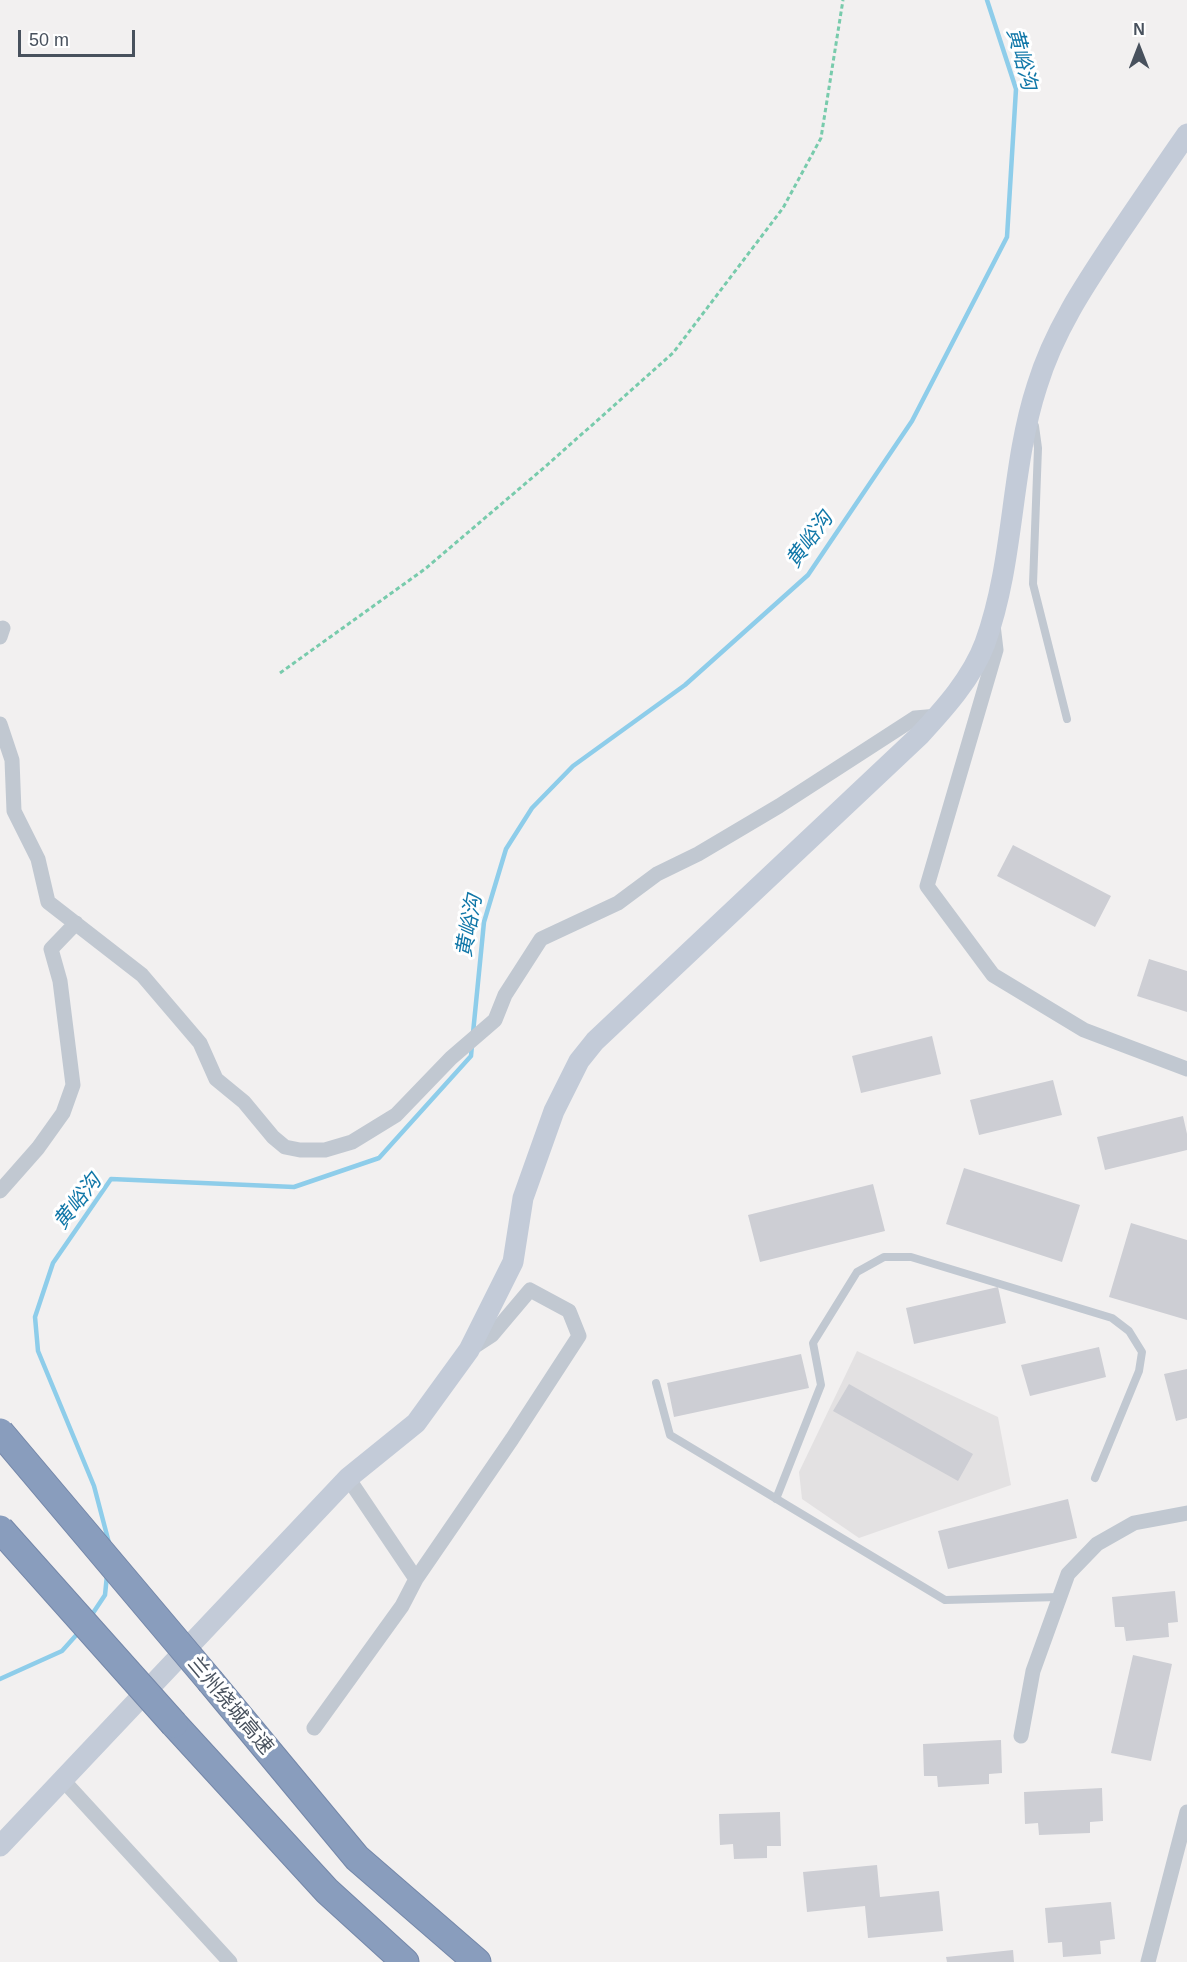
<!DOCTYPE html>
<meta charset="utf-8">
<style>
body{margin:0}
#map{position:relative;width:1187px;height:1962px;overflow:hidden;background:#f2f0f0;font-family:Arial,sans-serif}
canvas{display:block}
.north{position:absolute;left:1109px;top:18px;width:60px;height:60px;-webkit-text-stroke:4px #fff;paint-order:stroke;rotate:0deg;font-size:16px;font-weight:700;line-height:24px;text-align:center;color:#48515d}
.north::after{content:'';display:block;margin:auto;width:21px;height:27px;background:#48515d;clip-path:polygon(50% 0,100% 100%,50% 72%,0 100%)}
.scale{position:absolute;left:18px;top:30px;width:117px;height:27px;box-sizing:border-box;border:3px solid #48515d;border-top:0;padding-left:8px;font-size:18px;line-height:21px;white-space:nowrap;color:#48515d;-webkit-text-stroke:4px #fff;paint-order:stroke}
</style>
<div id="map">
<canvas width="1187" height="1962"></canvas>
<div class="north">N</div>
<div class="scale">50 m</div>
</div>
<script>
const ctx = document.querySelector('canvas').getContext('2d');
ctx.lineJoin = 'round';
function fill(path, color) { ctx.fillStyle = color; ctx.fill(path, 'evenodd'); }
function trace(path, color, width, dash) { ctx.strokeStyle = color; ctx.lineWidth = width; ctx.lineCap = dash ? 'butt' : 'round'; ctx.setLineDash(dash || []); ctx.stroke(path); }
function write(font, color, halo, rows, align = 'center') {
  ctx.font = font + ' Arial,"Noto Sans SC",sans-serif'; ctx.lineWidth = 6; ctx.setLineDash([]); ctx.textBaseline = 'middle'; ctx.strokeStyle = halo; ctx.fillStyle = color; for (const [text, x, y, turn = 0] of rows) {
    ctx.save(); ctx.translate(x, y); ctx.rotate((+turn || 0) * Math.PI / 180); ctx.textAlign = isNaN(turn) ? turn : align; if (halo) ctx.strokeText(text, 0, 0); ctx.fillText(text, 0, 0); ctx.restore();
  }
}
fill(new Path2D(`
 M857 1351 998 1417 1011 1485 859 1538 802 1499 799 1472Z`), '#e3e1e2');
trace(new Path2D(`
 M473 1033 484 922 506 849 532 808 573 766 685 685 808 575 912 421 1007 237 1016 89 987 0
 M109 1543 94 1486 38 1351 35 1317 53 1263 111 1179 294 1187 379 1158 471 1056 472 1045
 M91 1616 105 1595 107 1575
 M0 1679 62 1651 79 1632`), '#8ecdea', 4.5);
fill(new Path2D(`
 M1013 845 1111 896 1095 927 997 876Z
 M1149 959 1187 971V1012L1137 996Z
 M932 1036 941 1074 861 1093 852 1056Z
 M1053 1080 1062 1115 979 1135 970 1100Z
 M1183 1116 1187 1134V1150L1105 1170 1097 1137Z
 M964 1168 1080 1205 1062 1262 946 1224Z
 M873 1184 885 1231 760 1262 748 1215Z
 M1131 1223 1187 1240V1320L1109 1297Z
 M998 1287 1006 1323 914 1344 906 1308Z
 M1099 1347 1106 1377 1030 1396 1021 1365Z
 M801 1354 809 1388 674 1417 667 1383Z
 M1187 1369V1418L1176 1421 1164 1374Z
 M849 1384 973 1454 958 1481 833 1411Z
 M1068 1499 1077 1538 948 1569 938 1531Z
 M1175 1591 1178 1622 1168 1623 1169 1637 1126 1641 1124 1627H1115L1112 1597Z
 M1133 1655 1172 1664 1151 1761 1111 1753Z
 M1001 1740 1002 1773 989 1774V1784L938 1787 937 1776H924L923 1744Z
 M1102 1788 1103 1821 1090 1822V1833L1039 1835 1038 1823 1025 1824 1024 1792Z
 M780 1812 781 1846H767V1858L734 1859 733 1844 720 1845 719 1814Z
 M877 1865 880 1897 939 1891 943 1931 868 1938 865 1906 807 1912 803 1872Z
 M1111 1902 1115 1939 1100 1941 1101 1954 1063 1957 1062 1942 1048 1943 1045 1908Z
 M1013 1950 1014 1962H947L946 1957Z`), '#cdced4');
const motorway = new Path2D(`
 M211 1682 357 1858 477 1962
 M174 1724 327 1891 405 1962`);
trace(motorway, '#7487a9', 29);
trace(new Path2D(`
 M280 673 425 569 546 466 673 353 783 208 821 138 843 0`), '#78cbac', 3, [4.5, 3]);
trace(new Path2D(`
 M1035 426 1038 448 1033 584 1067 719
 M656 1383 670 1435 945 1600 1059 1597
 M776 1499 821 1385 813 1343 857 1272 884 1257H911L1112 1318 1129 1331 1142 1352 1139 1371 1095 1478`), '#c1c8d1', 8);
trace(new Path2D(`
 M993 625 996 650 927 886 993 975 1084 1030 1187 1069
 M0 637 3 628
 M0 724 12 760 14 811 38 859 48 902 142 975 200 1043 216 1079 244 1102 273 1137 285 1147 300 1150H325L352 1142 396 1115 451 1058 495 1020 505 995 541 939 618 903 657 874 698 854 779 806 915 718 938 716
 M0 1191 38 1148 63 1113 73 1085 60 981 51 949 76 923
 M348 1478 416 1579 512 1439 579 1336 569 1311 530 1290 492 1335 469 1350
 M314 1728 402 1606 416 1579
 M1021 1736 1033 1671 1068 1574 1097 1544 1134 1523 1187 1513
 M62 1779 230 1962
 M1148 1962 1187 1812`), '#c1c8d1', 15);
trace(new Path2D(`
 M0 1846 348 1478 416 1423 469 1350 513 1262 523 1198 554 1111 579 1061 595 1041 920 735C945 708 972 678 985 643 1015 560 1010 469 1037 386 1054 330 1086 283 1118 235 1141 201 1164 167 1187 134`), '#c3cbd8', 21);
trace(motorway, '#899dbd', 27);
const motorwayBridge = new Path2D(`
 M0 1432 211 1682
 M0 1529 174 1724`);
trace(motorwayBridge, '#7487a9', 29, []);
trace(motorwayBridge, '#899dbd', 27);
write('20px', '#48515d', '#fff', [
 ["兰州绕城高速",230,1706,50]
]);
write('italic 21px', '#1077a8', '#fff', [
 ["黄峪沟",1021,59,75],
 ["黄峪沟",810,540,-54],
 ["黄峪沟",470,926,-80],
 ["黄峪沟",78,1202,-52]
]);
</script>
